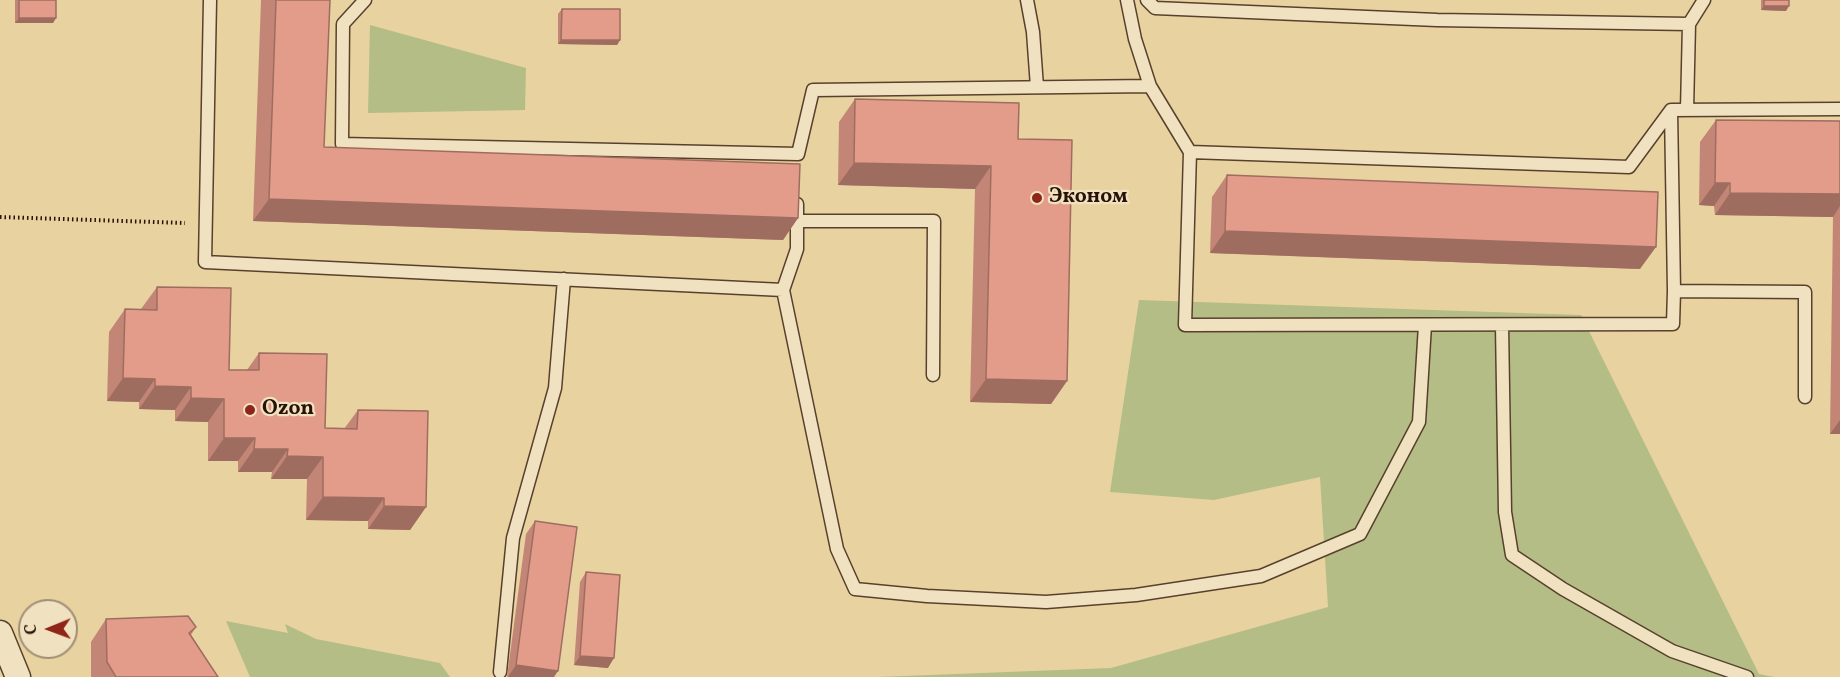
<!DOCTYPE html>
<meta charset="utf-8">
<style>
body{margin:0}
#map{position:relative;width:1840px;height:677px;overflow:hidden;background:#e8d2a0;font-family:Vollkorn,serif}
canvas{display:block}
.north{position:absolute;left:18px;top:599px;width:60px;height:60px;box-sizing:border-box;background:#f0e2c1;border:2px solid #a08e76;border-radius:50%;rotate:269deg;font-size:16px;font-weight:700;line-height:24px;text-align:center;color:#281105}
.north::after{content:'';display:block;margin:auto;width:21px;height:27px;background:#8f2418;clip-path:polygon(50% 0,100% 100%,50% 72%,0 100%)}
</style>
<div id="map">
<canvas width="1840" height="677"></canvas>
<div class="north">С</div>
</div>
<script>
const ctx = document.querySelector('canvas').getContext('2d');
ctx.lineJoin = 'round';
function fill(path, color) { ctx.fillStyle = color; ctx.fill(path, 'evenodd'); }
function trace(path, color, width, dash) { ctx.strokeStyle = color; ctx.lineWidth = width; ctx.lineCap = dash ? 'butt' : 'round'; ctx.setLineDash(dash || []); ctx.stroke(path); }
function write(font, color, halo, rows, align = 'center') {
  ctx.font = font + ' Vollkorn,serif'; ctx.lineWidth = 4.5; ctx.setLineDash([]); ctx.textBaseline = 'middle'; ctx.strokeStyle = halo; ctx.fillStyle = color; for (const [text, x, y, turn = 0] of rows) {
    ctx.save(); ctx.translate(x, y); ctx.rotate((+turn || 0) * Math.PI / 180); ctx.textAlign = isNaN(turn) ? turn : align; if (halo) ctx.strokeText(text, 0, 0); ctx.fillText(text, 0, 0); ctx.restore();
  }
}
fill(new Path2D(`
 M370 25 526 68 525 110 368 113Z
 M1139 300 1581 315 1759 674 1774 677H878L1111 668 1328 607 1320 477 1214 500 1110 492Z
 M226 621 288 633 285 624 316 639 440 663 450 677H250Z`), '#b4bd86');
const lane = new Path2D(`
 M210 0 205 262 783 290 797 249V204
 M365 0 343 24 342 144 798 154 813 90 1150 86 1190 152 1629 167 1671 110 1840 109
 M1027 0 1033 32 1037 87
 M1127 0 1135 39 1150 86
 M1147 0 1155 8 1437 20 1689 24 1687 110
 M1689 24 1704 0
 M1671 110 1674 291 1805 292V397
 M1190 152 1185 325 1673 324 1674 291
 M797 221H934L933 375
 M783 290 837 549 855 589 927 596 1046 602 1136 595 1261 576 1360 534 1419 422 1425 325
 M1502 325 1505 512 1512 555 1563 589 1672 651 1747 677
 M500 672 513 538 555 388 564 279`);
const street = new Path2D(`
 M0 633 18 677`);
trace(lane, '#58412c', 15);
trace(street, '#58412c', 27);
trace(new Path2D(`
 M0 217 185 223`), '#281105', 4, [1.5, 3]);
trace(lane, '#f0e2c1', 12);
trace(street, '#f0e2c1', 24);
fill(new Path2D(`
 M15 0H56V18L53 23H15Z
 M261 0H330L324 147 798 218 783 240 253 221Z
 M1761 0H1789L1786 11 1761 10Z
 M562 9 620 40 617 45 558 44V14Z
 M855 99 1018 139 1067 381 1051 404 970 402 975 189 838 185 839 122Z
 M1716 120 1840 121V434H1830L1833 217 1715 215 1714 206 1699 205 1700 142Z
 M1227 175 1640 269 1210 253 1212 197Z
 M157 287 229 370H247L259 353 325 428 344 429 358 410 426 507 410 530 368 529V521L306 520 307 479H271L272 472H238V461H208V422L175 421V410L139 409V402L107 401 109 332 125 309H141Z
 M535 521 554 677H507L526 534Z
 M586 572 608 668 574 665 580 582Z
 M106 619 196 627 191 635 218 677H91V642Z`), '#c38676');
fill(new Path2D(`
 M1764 6H1789L1786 11 1761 10Z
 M19 18H56L53 23H15Z
 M561 40H620L617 45 558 44Z
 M854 163 991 166 975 189 838 185Z
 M1715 183H1730L1714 206 1699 205Z
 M1730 193 1840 194V206L1833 217 1715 215Z
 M269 199 798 218 783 240 253 221Z
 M1225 231 1656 247 1640 269 1210 253Z
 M123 378 155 379 139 402 107 401Z
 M986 379 1067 381 1051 404 970 402Z
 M155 386 191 387 175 410 139 409Z
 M191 398 224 399 208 422 175 421Z
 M1840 420V434H1830Z
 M224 438H255L238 461H208Z
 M254 449H288L272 472H238Z
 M287 456 323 457 307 479H271Z
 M323 497 384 498 368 521 306 520Z
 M384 506 426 507 410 530 368 529Z
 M580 656 614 658 608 668 574 665Z
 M516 665 558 671 554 677H508Z`), '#9f6d60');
const building = new Path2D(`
 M19 0H56V18H19Z
 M276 0H330L324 147 800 164 798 218 269 199Z
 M1764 0H1789V6H1764Z
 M562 9H620V40H561Z
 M855 99 1019 103 1018 139 1072 140 1067 381 986 379 991 166 854 163Z
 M1716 120 1840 121V194L1730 193V183H1715Z
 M1227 175 1658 192 1656 247 1225 231Z
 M157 287 231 288 229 370H259V353L327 354 325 428 357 429 358 410 428 411 426 507 384 506V498L323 497V457L287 456 288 449H254L255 438H224V399L191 398V387L155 386V379L123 378 125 309 157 310Z
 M535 521 577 527 558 671 516 665Z
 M586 572 620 575 614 658 580 656Z
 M188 616 196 627 189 633 218 677H116L107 662 106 619Z`);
fill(building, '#e39c89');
trace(building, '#9f6d60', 1.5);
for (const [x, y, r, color] of [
 [1037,198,6,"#8f2418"],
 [250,410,6,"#8f2418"]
]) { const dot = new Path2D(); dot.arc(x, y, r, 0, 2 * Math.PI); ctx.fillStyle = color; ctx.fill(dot); trace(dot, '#f0e2c1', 2); }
write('bold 21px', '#281105', '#f0e2c1', [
 ["Эконом",1049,198],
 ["Ozon",262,410]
], 'left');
</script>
